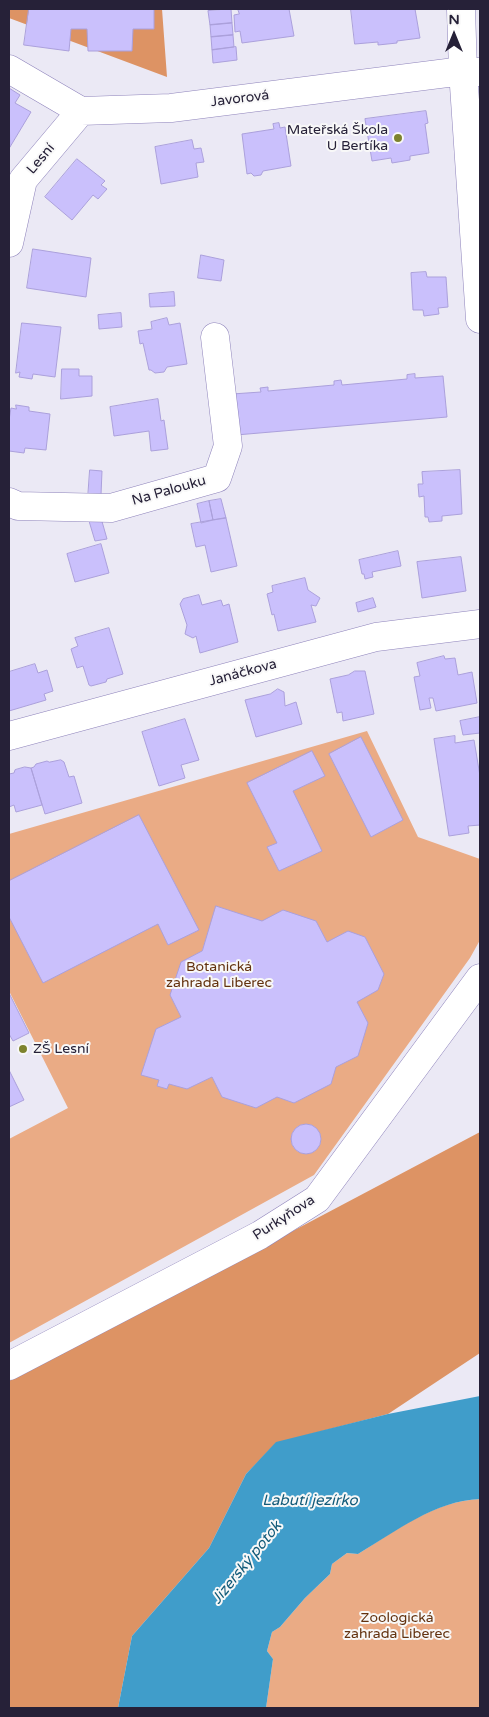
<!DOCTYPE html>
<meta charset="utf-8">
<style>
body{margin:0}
#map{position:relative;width:489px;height:1717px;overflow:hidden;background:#ebe9f5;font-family:"Varela Round",sans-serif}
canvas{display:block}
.frame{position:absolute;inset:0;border:10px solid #262138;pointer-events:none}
.north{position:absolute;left:429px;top:10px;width:50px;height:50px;-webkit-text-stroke:4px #f8f8f8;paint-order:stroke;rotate:0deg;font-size:14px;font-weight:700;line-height:20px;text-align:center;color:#262138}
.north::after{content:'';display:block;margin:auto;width:18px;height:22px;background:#262138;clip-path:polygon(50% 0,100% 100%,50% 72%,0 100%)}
</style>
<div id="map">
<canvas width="489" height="1717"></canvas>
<div class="frame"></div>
<div class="north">N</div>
</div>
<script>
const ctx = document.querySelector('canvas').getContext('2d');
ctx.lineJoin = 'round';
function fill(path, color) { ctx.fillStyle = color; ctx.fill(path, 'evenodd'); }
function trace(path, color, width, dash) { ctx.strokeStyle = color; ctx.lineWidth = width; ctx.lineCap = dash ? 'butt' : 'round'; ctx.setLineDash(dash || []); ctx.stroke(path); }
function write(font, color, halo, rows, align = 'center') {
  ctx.font = font + ' "Varela Round",sans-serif'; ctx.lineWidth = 4; ctx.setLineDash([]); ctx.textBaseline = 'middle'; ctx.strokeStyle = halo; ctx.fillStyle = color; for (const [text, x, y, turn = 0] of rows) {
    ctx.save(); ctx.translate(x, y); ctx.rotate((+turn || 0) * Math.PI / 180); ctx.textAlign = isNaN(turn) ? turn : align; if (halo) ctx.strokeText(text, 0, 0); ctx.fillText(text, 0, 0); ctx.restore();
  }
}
fill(new Path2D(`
 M367 731 418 837 480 859V940L470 958 314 1175 9 1343V1139L68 1108 9 991V834Z
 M480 1499V1708H266L273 1659 267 1651 272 1632 280 1627 305 1598 330 1574 332 1564 347 1553 358 1554C397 1530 434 1501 480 1499Z`), '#eaab85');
fill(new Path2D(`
 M9 9H162L167 77 9 18Z
 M480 1132V1353L388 1414 276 1443 246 1474 209 1548 132 1636 118 1708H9V1381Z`), '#dd9364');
fill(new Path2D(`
 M480 1396V1499C434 1501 397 1531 358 1554L347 1553 332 1564 330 1574 305 1598 280 1627 272 1632 267 1651 273 1659 266 1708H118L132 1636 209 1548 246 1474 276 1442 388 1414Z`), '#409dca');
const building = new Path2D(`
 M29 9H154V29H133L132 51H88L87 29H71L69 51 24 45Z
 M231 9 232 23 210 25 208 11Z
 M238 9H289L294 36 242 43 240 31 235 32 234 15 239 14Z
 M351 9H415L420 38 397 41V43L378 45V42L355 44Z
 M232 23 233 35 211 37 210 25Z
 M233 35 234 47 212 50 211 37Z
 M236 47 237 60 213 63 212 50Z
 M9 88 20 95 15 103 31 112 10 147Z
 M426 111 428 123 425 124 429 153 410 156V160L392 163 391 158 372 161 365 119Z
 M279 123 280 128 285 127 291 166 263 171 261 175 254 176 251 173 247 174 242 134 274 129 273 124Z
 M192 140 194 149 201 148 204 162 196 163 198 177 161 184 155 147Z
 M77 159 105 181 101 185 107 189 98 199 93 195 72 220 45 197Z
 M33 249 91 258 86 297 27 288Z
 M201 255 224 260 221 281 198 278Z
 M426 272 427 277H446L448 307 438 308 439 314 424 316 423 310H413L411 273Z
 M174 292 175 306 150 307 149 294Z
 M121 313 122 327 99 329 98 315Z
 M167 318 169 325 180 323 187 364 167 367 164 372 155 373 151 370H149L143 343 140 344 138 331 152 329 151 322Z
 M22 323 61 327 55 377 33 374 32 379 19 377 20 372 16 373Z
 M62 369H79V376H92V396L61 399Z
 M415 374V378L443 376 447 417 236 435 232 394 261 392 260 388 268 387V391L334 385V381L341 380 342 385 407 379V375Z
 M158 399 161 421 164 420 168 449 151 451 149 431 114 436 110 407Z
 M16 405 29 407V411L50 414 46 450 25 448 24 453 9 451V420L11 408 16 409Z
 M90 470 102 471 101 495 88 498Z
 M460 470 462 514 442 516V521L429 522 428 517H425L424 496 419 497 418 484H423L422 472Z
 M221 499 226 518 213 520 209 501Z
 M209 501 213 520 201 523 197 504Z
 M101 518 107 539 95 541 89 521Z
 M226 518 237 566 211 572 205 545 196 547 191 524Z
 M101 544 109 573 75 582 67 554Z
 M398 551 401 566 372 572 373 577 365 579 364 574H362L359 560Z
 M461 557 466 591 422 598 417 562Z
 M305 578 308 590 320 598 316 606 311 605 316 622 278 631 274 614 272 615 267 594 273 592 272 586Z
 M199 595 202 605 221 600 223 606 229 604 238 642 200 653 196 636 193 638 185 634 187 625 180 604 183 599Z
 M373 598 376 607 358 612 356 603Z
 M109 628 123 674 107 679 106 682 91 686 89 685 83 666 77 668 71 649 78 646 75 638Z
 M444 656 445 659 455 658 458 675 472 672 477 703 436 711 433 698H429L431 708 420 710 414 677 420 676 417 663Z
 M35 664 38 673 47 670 53 691 44 694 46 700 9 711V672Z
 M355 671H365L374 714 343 721 342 712 337 713 330 679 348 675Z
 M278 689 284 692 285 706 296 702 302 724 256 737 245 700 270 694Z
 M480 717V733L463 735 460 721Z
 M185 719 199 760 181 765 185 778 159 786 142 732Z
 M455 736V743L474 740 480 776V825L468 826 469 833 449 836 434 739Z
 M361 737 403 820 371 837 329 754Z
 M312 751 325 776 293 791 322 851 279 871 267 847 277 843 247 783Z
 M61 760 64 762 69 777 74 776 82 803 45 814 31 768 34 767 36 764 47 761 49 762Z
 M25 767 31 768 42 805 16 812 14 805 9 807V774L14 773 15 770Z
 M139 815 199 930 168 945 158 924 43 983 9 917V881Z
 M216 906 262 921 283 910 316 921 327 942 348 931 365 937 384 974 378 990 357 1002 368 1023 358 1056 336 1067 331 1084 294 1103 277 1097 256 1108 222 1097 212 1077 187 1089 169 1084 167 1089 157 1086 159 1080 141 1075 156 1029 181 1017 170 995 181 962 202 951Z
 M9 993 29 1033 13 1041 9 1034Z
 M9 1070 24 1100 9 1107Z
 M291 1139a15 15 0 1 1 30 0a15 15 0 1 1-30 0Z`);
fill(building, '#cac0fc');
trace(building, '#aba0db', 1);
const minor = new Path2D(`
 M461 9 463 71 480 319
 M9 69 81 111 171 108 463 71 480 72
 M9 243 23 180 81 111
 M9 502 18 506 111 508 217 478 228 446 215 337
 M9 736 376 637 480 624
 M9 1366 260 1235 317 1199 480 978`);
trace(minor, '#8e83bb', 29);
trace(minor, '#fff', 28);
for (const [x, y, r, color] of [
 [398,138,5,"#7d822d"],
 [23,1049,5,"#7d822d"]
]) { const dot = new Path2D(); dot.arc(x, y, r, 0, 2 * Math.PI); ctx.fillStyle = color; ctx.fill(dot); trace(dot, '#f8f8f8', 2); }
write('14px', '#262138', '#f8f8f8', [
 ["Javorová",240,99,-7],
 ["Lesní",41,159,-50],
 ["Na Palouku",169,491,-16],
 ["Janáčkova",243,673,-15],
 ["Purkyňova",284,1218,-33]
]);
write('14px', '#262138', '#f8f8f8', [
 ["Mateřská Škola",388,130],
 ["U Bertíka",388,146],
 ["ZŠ Lesní",33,1049,"left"]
], 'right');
write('14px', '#63320f', '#f8f8f8', [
 ["Botanická",219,967],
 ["zahrada Liberec",219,983],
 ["Zoologická",397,1618],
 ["zahrada Liberec",397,1634]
]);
write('italic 15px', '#115a79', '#f8f8f8', [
 ["Labutí jezírko",310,1501],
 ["Jizerský potok",247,1563,-51]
]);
</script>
